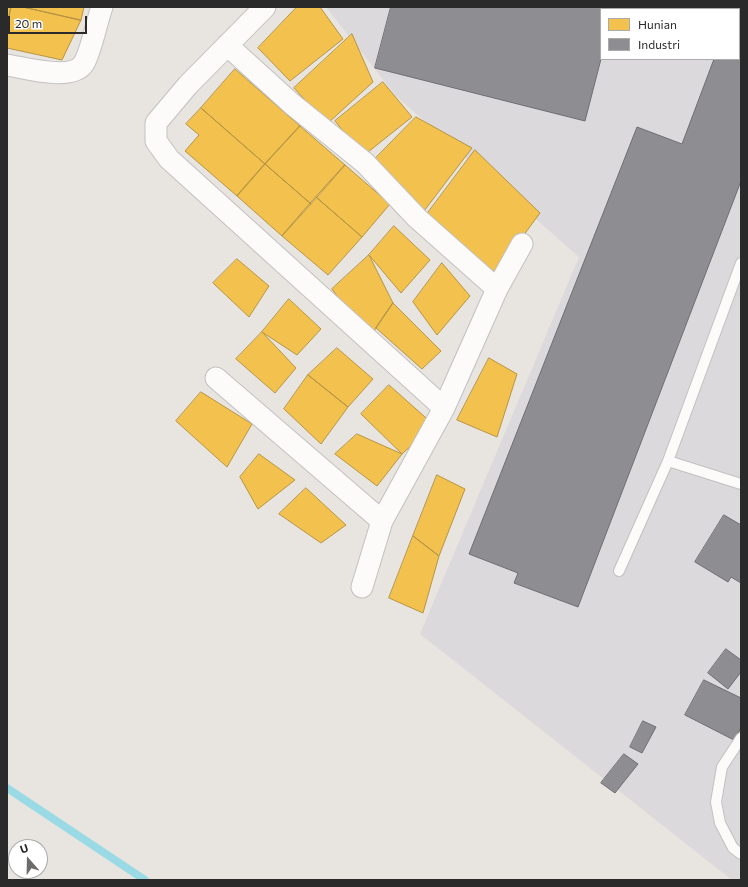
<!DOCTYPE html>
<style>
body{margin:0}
#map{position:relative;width:748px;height:887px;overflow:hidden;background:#e8e4e0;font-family:Commissioner,sans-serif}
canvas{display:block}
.frame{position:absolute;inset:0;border:8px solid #2a2a2a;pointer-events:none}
.legend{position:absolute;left:600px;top:8px;width:140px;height:52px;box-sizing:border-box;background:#fff;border:1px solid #aaa;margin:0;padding:5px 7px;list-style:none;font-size:12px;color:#2a2a2a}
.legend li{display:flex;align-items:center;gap:8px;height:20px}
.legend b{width:20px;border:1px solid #aaa}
.north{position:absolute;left:8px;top:839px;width:40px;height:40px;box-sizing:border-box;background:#fff;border:1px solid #aaa;border-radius:50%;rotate:340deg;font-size:11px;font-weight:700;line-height:16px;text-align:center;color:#2a2a2a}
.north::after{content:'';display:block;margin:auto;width:14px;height:18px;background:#6c6b6a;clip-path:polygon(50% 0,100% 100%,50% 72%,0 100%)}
.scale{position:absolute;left:8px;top:16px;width:79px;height:18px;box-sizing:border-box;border:2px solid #2a2a2a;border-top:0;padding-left:5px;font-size:12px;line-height:14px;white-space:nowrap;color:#2a2a2a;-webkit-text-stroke:3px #fff;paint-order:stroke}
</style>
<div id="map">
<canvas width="748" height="887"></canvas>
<div class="frame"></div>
<ul class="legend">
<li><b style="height:11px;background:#f2c14e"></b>Hunian</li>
<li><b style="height:11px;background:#8d8d92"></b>Industri</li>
</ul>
<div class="north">U</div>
<div class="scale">20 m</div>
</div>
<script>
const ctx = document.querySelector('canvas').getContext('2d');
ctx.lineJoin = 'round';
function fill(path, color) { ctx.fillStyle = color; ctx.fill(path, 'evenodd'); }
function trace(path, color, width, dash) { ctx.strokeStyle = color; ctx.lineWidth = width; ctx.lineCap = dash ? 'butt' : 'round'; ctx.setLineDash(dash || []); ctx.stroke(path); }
fill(new Path2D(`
 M326 7H741V880H732L420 634 579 257 396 96ZM601 9H739V59H601Z`), '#dbd9db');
const homes = new Path2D(`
 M7 7H11L7 27Z
 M11 7H23L81 20 62 60 7 48V27Z
 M23 7H84L81 20Z
 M297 7H320L343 39 290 81 258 48Z
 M352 34 373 82 327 124 294 88Z
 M235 69 300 126 265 164 201 108Z
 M383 82 412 117 363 156 335 121Z
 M201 108 265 164 237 196 185 151 199 135 186 124Z
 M416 117 472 148 424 211 370 164Z
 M300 126 345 165 311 204 265 164Z
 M475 150 540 213 495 274 427 214Z
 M265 164 311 204 282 236 237 196Z
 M345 165 390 204 362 237 316 197Z
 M316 197 362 237 328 275 282 236Z
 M394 226 430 260 401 293 369 255Z
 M369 255 393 303 368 340 332 289Z
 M237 259 269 286 249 317 213 283Z
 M442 263 470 296 437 335 413 302Z
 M289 299 321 329 297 355 262 332Z
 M393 303 441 351 422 369 376 328Z
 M262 332 296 368 275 393 236 359Z
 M337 348 373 379 348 407 308 375Z
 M489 358 517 374 497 437 457 420Z
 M308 375 348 407 321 444 284 409Z
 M389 385 434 425 402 454 361 414Z
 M201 392 252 424 227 467 176 421Z
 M357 434 402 454 377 486 335 454Z
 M259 454 295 480 258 509 240 477Z
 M437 475 465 489 439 556 413 536Z
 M306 488 346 525 321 543 279 514Z
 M413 536 439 556 423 613 389 598Z`);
fill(homes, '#f2c14e');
trace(homes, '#b69443', 1);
const industry = new Path2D(`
 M391 7H615L614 9H601V59L585 121 375 68Z
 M739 49 741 50V181L578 607 514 583 518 573 469 554 637 127 682 144 714 59H739Z
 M724 515 741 525V583L731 577 728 582 695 562Z
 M726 649 741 660V672L728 689 708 673Z
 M704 680 741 698V728L734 740 685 715Z
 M643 721 656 727 642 753 630 747Z
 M624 754 638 764 615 793 601 783Z`);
fill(industry, '#8d8d92');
trace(industry, '#6f6f73', 1);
trace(new Path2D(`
 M7 788 145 880`), '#99dae5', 8);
const service = new Path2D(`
 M627 9 628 7
 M741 263 668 461 741 484
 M619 571 668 461
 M741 738 722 767 716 802 720 823 733 848 741 854`);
const minor = new Path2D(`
 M265 7 188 85 156 123V141L169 159 444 408
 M227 45 292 104 365 163 417 218 497 289
 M7 65C25 68 73 82 84 63 91 51 97 21 102 7
 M216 378 382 521
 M362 587 382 521 444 408 497 289 522 244`);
trace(service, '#c2c1c1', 12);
trace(minor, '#c2c1c1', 23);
trace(service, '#fcfbfa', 10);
trace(minor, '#fcfbfa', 21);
</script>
